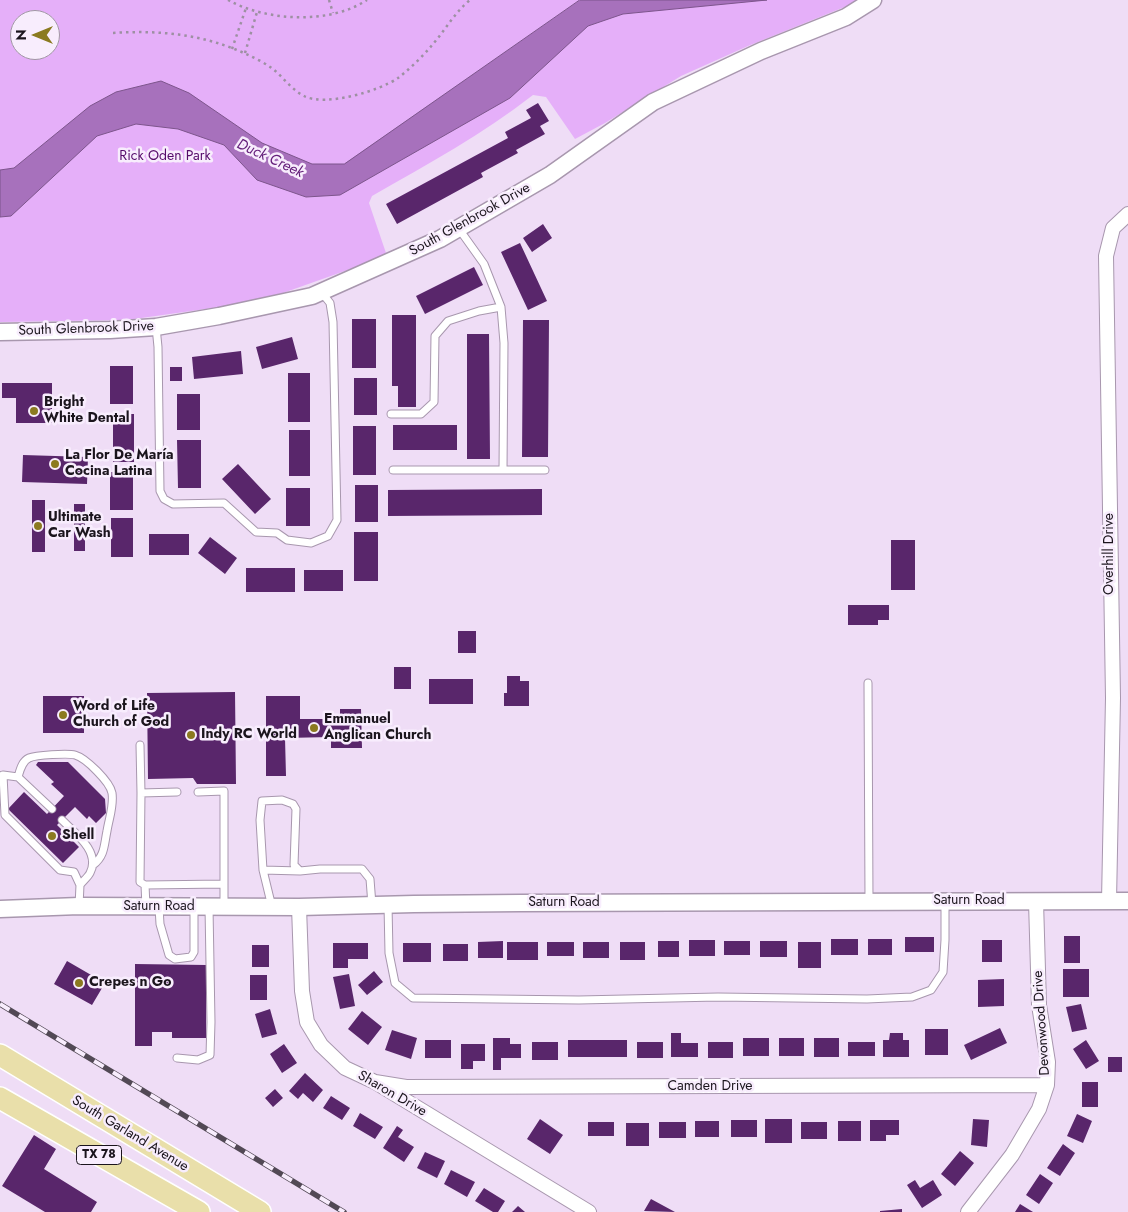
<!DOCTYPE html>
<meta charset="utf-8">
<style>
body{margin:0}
#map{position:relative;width:1128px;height:1212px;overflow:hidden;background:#efddf6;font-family:Jost,sans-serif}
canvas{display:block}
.north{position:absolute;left:10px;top:10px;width:50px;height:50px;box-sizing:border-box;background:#f8edfd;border:1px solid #a097a3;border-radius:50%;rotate:270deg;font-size:14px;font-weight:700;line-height:20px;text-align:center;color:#1b151d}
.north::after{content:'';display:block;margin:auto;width:18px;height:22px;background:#8b7a20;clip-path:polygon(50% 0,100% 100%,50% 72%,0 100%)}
</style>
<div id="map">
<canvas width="1128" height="1212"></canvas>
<div class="north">N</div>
</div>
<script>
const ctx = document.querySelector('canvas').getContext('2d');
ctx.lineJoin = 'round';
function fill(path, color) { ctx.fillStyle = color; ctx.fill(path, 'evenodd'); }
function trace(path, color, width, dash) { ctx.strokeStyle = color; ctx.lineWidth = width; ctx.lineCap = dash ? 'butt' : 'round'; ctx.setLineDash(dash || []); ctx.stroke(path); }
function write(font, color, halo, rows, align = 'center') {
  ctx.font = font + ' Jost,sans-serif'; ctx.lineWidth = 5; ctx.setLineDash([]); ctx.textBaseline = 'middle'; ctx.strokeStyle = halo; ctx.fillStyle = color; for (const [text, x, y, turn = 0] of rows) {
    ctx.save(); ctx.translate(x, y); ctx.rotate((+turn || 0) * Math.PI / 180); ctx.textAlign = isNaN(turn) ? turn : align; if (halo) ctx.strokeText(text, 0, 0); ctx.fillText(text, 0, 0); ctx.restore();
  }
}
fill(new Path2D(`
 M0 0H859L852 4 748 46 681 76 605 123 575 139 546 97 533 95C483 134 428 164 372 196L369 203 387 256 283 293 220 307 127 320 0 322ZM20 20H50V50H20Z`), '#e5aff9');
const water = new Path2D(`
 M580 0H767L623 14 588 26 510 98 340 195 306 197 257 180 224 145 178 129 136 124 97 136 11 216 0 217V170L14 168 90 106 116 92 161 81 189 93 262 143 312 164H344Z`);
fill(water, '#a771bc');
trace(water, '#7d558c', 1);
fill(new Path2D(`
 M538 103 549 121 540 126 545 134 516 150 518 153 481 173 483 177 397 224 386 204 508 138 505 132 531 118 526 110Z
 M543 224 552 238 532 252 523 238Z
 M520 243 547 301 528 310 501 252Z
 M474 267 483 285 425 314 416 296Z
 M392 315H416V407H398V386H392Z
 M352 319H376V368H352Z
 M523 320H549L548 457H522Z
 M467 334H489L490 459H467Z
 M292 337 298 359 262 369 256 347Z
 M241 351 243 374 194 379 192 357Z
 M110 366H133V404H110Z
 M170 367H182V381H170Z
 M288 373H310V422H288Z
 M354 378H377V415H354Z
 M2 383H52V423H16V398H2Z
 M177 394H200V430H177Z
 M113 414H134V462H113Z
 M393 425H457V450H393Z
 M353 426H376V475H353Z
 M289 430H310V476H289Z
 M177 440H201V488H178Z
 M23 455 88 457 87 484 22 482Z
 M238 464 271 499 255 514 222 479Z
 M110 472H133V510H110Z
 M355 485H378V522H355Z
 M286 488H310V526H286Z
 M542 489V515L388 516V490Z
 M32 500H45V552H32Z
 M74 504H85V551H74Z
 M111 518H133V557H111Z
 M354 532H378V581H354Z
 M149 534H189V555H149Z
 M210 537 237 558 225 574 198 553Z
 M891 540H915V590H891Z
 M246 568H295V592H246Z
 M304 570H343V591H304Z
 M848 605H889V620H878V625H848Z
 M458 631H476V653H458Z
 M394 667H411V689H394Z
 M507 676H520V681H529V706H504V693H507Z
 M429 679H473V704H429Z
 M235 692 236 784H197L193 778 148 779 147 693Z
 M43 696H84V733H43Z
 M266 696H300V719H340V709H361L362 748H331V737L285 738 286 776H266Z
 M38 762H68L105 799 106 813 96 823 89 816 87 819 75 807 57 825 79 847 63 863 8 809 24 792 47 814 64 796 51 784 54 782 36 765Z
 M1064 936H1080V963H1064Z
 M905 937H934V952H905Z
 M831 939H858V955H831Z
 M868 939H892V955H868Z
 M689 940H715V956H689Z
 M982 940H1002V962H982Z
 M503 941V958H478V942Z
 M658 941H679V957H658Z
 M724 941H750V955H724Z
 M760 941H787V957H760Z
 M507 942H538V960H507Z
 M547 942H574V956H547Z
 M583 942H609V958H583Z
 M620 942H645V960H620Z
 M798 942H821V968H798Z
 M333 943H368V959H348V968H333Z
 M403 943H431V962H403Z
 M443 944H468V961H443Z
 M252 945H269V967H252Z
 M67 961 105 983 92 1005 54 984Z
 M135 964 206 965V1038H172V1032H152V1046H135Z
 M1063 969H1089V997H1063Z
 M374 971 383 982 367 995 358 985Z
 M349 974 355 1006 340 1009 333 977Z
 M250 975H267V1000H250Z
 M1004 979V1006L978 1007V980Z
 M1081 1004 1087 1029 1072 1032 1066 1007Z
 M270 1009 277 1034 262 1038 255 1014Z
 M362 1011 382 1027 368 1045 348 1029Z
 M1000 1028 1007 1043 971 1060 964 1045Z
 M925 1029H948V1055H925Z
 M392 1030 417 1038 411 1059 385 1050Z
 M671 1033H681V1043H698V1057H671Z
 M890 1033H903V1040H909V1057H883V1040H889Z
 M493 1038H510V1044H521V1058H501V1070H493Z
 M743 1038H769V1056H743Z
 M779 1038H804V1056H779Z
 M814 1038H839V1057H814Z
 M425 1040H451V1058H425Z
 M568 1040H627V1057H568Z
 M1086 1040 1099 1061 1086 1069 1073 1049Z
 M532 1042H558V1060H532Z
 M637 1042H663V1058H637Z
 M708 1042H733V1058H708Z
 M848 1042H875V1056H848Z
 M284 1044 297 1063 282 1073 270 1054Z
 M461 1044H485V1061H473V1069H461Z
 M1108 1057H1122V1072H1108Z
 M305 1073 323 1090 313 1102 303 1093 298 1099 289 1091Z
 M1082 1082H1098V1107H1082Z
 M275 1089 283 1098 273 1107 265 1098Z
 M331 1096 350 1108 342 1120 323 1108Z
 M360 1113 383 1127 375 1139 353 1126Z
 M1077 1114 1092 1121 1083 1143 1067 1136Z
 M540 1119 563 1135 550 1154 527 1139Z
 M765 1119H792V1143H765Z
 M973 1119 989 1120 987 1147 971 1145Z
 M731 1120H757V1137H731Z
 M870 1120H899V1135H886V1141H870Z
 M695 1121H719V1137H695Z
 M838 1121H861V1141H838Z
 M588 1122H614V1136H588Z
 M659 1122H686V1138H659Z
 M801 1122H827V1139H801Z
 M626 1123H649V1146H626Z
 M397 1126 403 1130 398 1137 414 1147 404 1162 383 1148Z
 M34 1135 56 1149 44 1169 97 1202 91 1212H45L2 1186Z
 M1063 1144 1075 1153 1060 1176 1047 1168Z
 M960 1151 974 1163 955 1186 941 1174Z
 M425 1152 445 1161 437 1178 417 1168Z
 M451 1170 475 1182 467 1197 444 1184Z
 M1040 1174 1053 1183 1039 1204 1026 1195Z
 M915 1180 920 1188 933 1180 942 1195 922 1208 907 1185Z
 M484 1188 505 1201 498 1212H493L475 1201Z
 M651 1199 675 1212 644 1211Z
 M1020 1204 1033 1212H1015Z
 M518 1206 525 1212H512Z
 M902 1209V1212H880V1211Z`), '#59266b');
const service = new Path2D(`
 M156 327 158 347 160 491 164 499 173 504 224 503 256 532 277 533 287 540 311 543 328 536 337 520 333 322 330 303 322 293
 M391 414H421L434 402 435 336 448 321 479 311 501 307
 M393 470H503L504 343 501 307 484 264 459 229
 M503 470H545
 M868 683 869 901
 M140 745 141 793
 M3 775 18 777 52 809
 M0 776 3 775 5 815 60 870 74 872 80 885 79 906
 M18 777C20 770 22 761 29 758 36 755 68 753 75 755 86 758 110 782 112 793 114 806 109 818 107 831 104 845 105 856 93 865
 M198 792 224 791V906
 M62 820C75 833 101 852 90 873 88 877 83 881 80 885
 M263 870 300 871
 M145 885 224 884
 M388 905 389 953 395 983 413 998 579 1000 718 997 867 999 912 997 931 990 943 972 945 940V901
 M146 907 145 885 140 882 141 793 177 792
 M159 907 160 924 169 955 175 959 191 957 194 952V907
 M272 907 263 870 260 820 262 801 282 800 293 804 296 809 294 865 300 871 320 869H362L370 879 372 905
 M177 1058 198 1060 210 1055 211 1022 209 907`);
const minor = new Path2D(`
 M1109 901 1113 698 1106 256 1113 228 1128 214
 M299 907 302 991 307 1022 321 1045 345 1068 375 1082 589 1212
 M375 1082 406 1087 1047 1085
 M968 1212 1012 1155 1039 1109 1047 1085 1048 1062 1039 1005 1036 901`);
const tertiary = new Path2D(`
 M0 332 110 330 156 327 219 316 312 296 440 239 550 175 653 102 761 51 846 17 873 0
 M0 909 79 906 299 907 414 904 520 903 1128 901`);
const primary = new Path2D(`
 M0 1055 260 1212
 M0 1098 199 1212`);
trace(service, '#a897ae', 9);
trace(minor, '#a897ae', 16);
trace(tertiary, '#a897ae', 19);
trace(primary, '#fff', 24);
trace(new Path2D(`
 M228 0C266 21 329 25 367 0
 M329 0 333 13
 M113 33C159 30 203 34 246 54 255 58 265 63 273 69 283 77 292 90 304 96 326 107 379 91 398 78 411 68 423 56 433 44 446 29 455 12 470 0
 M232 49 246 8
 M245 53 257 12`), '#9d90a2', 2.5, [2.5, 4]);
trace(service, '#fff', 7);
trace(minor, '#fff', 14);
trace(tertiary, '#fff', 16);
trace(primary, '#e9dfaa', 21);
const rail = new Path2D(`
 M0 1004 344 1212`);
trace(rail, '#524955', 5.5);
trace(rail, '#f8edfd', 4, [11]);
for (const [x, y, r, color] of [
 [34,411,5,"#8b7a20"],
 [55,464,5,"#8b7a20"],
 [38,526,5,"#8b7a20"],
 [63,715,5,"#8b7a20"],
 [314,728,5,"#8b7a20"],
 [191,735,5,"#8b7a20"],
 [52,836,5,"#8b7a20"],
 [79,983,5,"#8b7a20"]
]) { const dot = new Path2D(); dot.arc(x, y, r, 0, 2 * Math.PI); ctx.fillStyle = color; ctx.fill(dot); trace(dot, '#f8edfd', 2); }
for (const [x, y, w] of [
 [99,1155,45]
]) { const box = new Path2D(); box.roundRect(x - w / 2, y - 9.5, w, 19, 4); ctx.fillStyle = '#f8edfd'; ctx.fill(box); trace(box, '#1b151d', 1); }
write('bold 12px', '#1b151d', null, [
 ["TX 78",99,1155]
]);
write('14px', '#550b6a', '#f8edfd', [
 ["Rick Oden Park",165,157]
]);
write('14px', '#1b151d', '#f8edfd', [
 ["South Glenbrook Drive",470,220,-29],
 ["South Glenbrook Drive",86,329,-2],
 ["Overhill Drive",1110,554,-90],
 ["Saturn Road",969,901],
 ["Saturn Road",564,903],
 ["Saturn Road",159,907],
 ["Devonwood Drive",1042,1023,-94],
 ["Camden Drive",710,1087],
 ["Sharon Drive",392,1094,30],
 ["South Garland Avenue",130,1134,31]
]);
write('bold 14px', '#1b151d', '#f8edfd', [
 ["Bright",44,403],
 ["White Dental",44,419],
 ["La Flor De María",65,456],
 ["Cocina Latina",65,472],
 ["Ultimate",48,518],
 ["Car Wash",48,534],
 ["Word of Life",73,707],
 ["Church of God",73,723],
 ["Emmanuel",324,720],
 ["Anglican Church",324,736],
 ["Indy RC World",201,735],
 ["Shell",62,836],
 ["Crepes n Go",89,983]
], 'left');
write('italic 15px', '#641f7a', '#f8edfd', [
 ["Duck Creek",270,159,25]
]);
</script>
